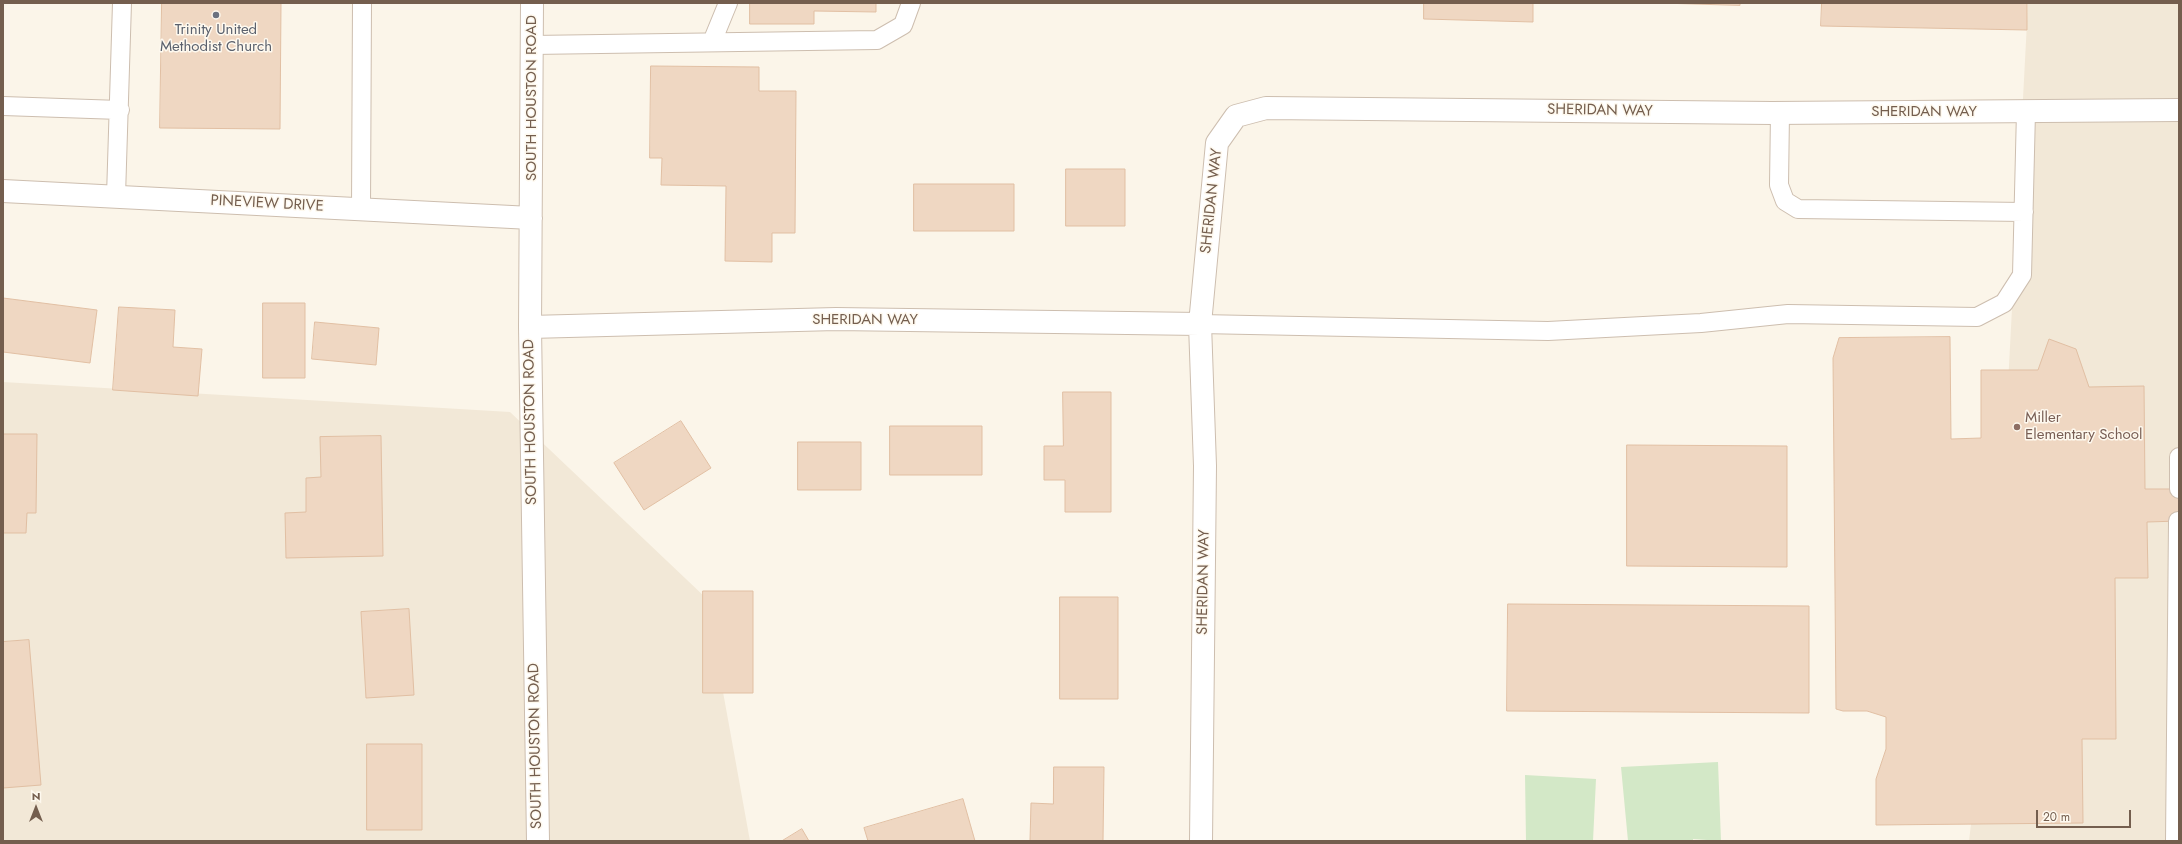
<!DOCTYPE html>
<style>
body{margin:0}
#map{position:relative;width:2182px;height:844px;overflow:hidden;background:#fbf5e9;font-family:Jost,sans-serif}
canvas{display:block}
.frame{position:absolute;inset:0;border:4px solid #745e4e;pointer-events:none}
.north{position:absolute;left:16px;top:788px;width:40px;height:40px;-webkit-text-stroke:3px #fef9ef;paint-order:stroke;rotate:0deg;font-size:11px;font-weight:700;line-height:16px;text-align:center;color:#745e4e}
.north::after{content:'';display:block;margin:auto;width:14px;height:18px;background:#745e4e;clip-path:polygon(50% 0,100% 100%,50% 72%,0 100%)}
.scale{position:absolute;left:2036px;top:810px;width:95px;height:18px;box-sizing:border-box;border:2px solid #745e4e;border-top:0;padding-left:5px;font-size:12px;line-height:14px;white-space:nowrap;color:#745e4e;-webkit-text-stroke:3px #fef9ef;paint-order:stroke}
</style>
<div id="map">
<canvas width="2182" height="844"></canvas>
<div class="frame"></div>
<div class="north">N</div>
<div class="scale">20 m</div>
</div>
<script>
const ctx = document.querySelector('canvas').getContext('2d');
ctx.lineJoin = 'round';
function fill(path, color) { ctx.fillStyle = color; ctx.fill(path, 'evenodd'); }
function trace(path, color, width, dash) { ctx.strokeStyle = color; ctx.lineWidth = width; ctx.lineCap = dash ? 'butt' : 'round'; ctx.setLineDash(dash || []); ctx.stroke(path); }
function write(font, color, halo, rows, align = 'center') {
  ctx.font = font + ' Jost,sans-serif'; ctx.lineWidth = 3; ctx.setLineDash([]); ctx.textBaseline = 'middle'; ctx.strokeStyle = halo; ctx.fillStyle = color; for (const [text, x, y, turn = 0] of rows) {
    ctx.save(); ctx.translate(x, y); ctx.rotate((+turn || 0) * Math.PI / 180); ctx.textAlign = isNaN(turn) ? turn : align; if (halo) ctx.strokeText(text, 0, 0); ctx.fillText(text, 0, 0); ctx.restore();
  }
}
fill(new Path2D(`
 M2028 3H2179V841H1969L1996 614Z
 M3 382 510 412 706 598 750 841H3Z`), '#f2e8d7');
fill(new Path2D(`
 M1718 762 1721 841 1693 839V841H1628L1621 767Z
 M1525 775 1596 779 1593 841H1526Z`), '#d3e8c7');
const building = new Path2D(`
 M162 3H281L280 129 160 128Z
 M750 3H876V12L814 11V24H750Z
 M1424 3H1533V22L1424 19Z
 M1661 3H1740V5Z
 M1822 3H2027V30L1821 26Z
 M651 66 759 67V91H796L795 233H772V262L725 261 726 186 661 185 662 158H650Z
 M1066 169H1125V226H1066Z
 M914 184H1014V231H914Z
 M3 298 97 310 90 363 3 352Z
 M263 303H305V378H263Z
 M119 307 175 310 173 347 202 349 198 396 113 390Z
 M315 322 379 328 376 365 312 359Z
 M1950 337 1951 439 1981 438V370H2038L2049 339 2076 349 2089 387 2144 386 2145 489H2179V521L2147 522 2148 578H2115L2116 739H2082L2083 823 1876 825V779L1886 749V717L1867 711H1843L1836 709 1833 358 1839 338Z
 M1063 392H1111V512H1065V480H1044V446H1063Z
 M681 421 711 468 644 510 614 463Z
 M890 426H982V475H890Z
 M3 434H37L36 513H27L26 533H3Z
 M381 436 383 556 286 558 285 513 306 512V478L321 477 320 437Z
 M798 442H861V490H798Z
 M1627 445 1787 446V567L1627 566Z
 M703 591H753V693H703Z
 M1060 597H1118V699H1060Z
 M1508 604 1809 606V713L1507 711Z
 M409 609 414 695 366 698 361 612Z
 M29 640 41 785 3 788V642Z
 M367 744H422V830H367Z
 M1054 767H1104L1103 841H1030L1031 803 1053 804Z
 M963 799 975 841H868L864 828Z
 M802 829 809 841H782Z`);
fill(building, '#efd7c2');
trace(building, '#e1bfa3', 1);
const service = new Path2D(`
 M712 42 728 3
 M532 45 877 40 903 25 911 3
 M3 106 120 110
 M1780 113 1779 185 1785 201 1798 209 2024 212
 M116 196 122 3
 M361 209 362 3
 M1200 324 1548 331 1701 323 1788 314 1977 317 2004 303 2022 275 2026 111
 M2179 489V457
 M2175 841 2178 521`);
const minor = new Path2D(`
 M532 3 530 327 538 841
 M3 191 531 218
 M530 327 836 319 1200 324
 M1201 841 1205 466 1200 324 1217 143 1236 116 1266 108 1772 113 2179 110`);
trace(service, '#cdbeaf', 20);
trace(minor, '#cdbeaf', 24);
trace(service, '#fff', 18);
trace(minor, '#fff', 22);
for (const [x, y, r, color] of [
 [216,15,4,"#6b7280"],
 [2017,427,4,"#8d6e63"]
]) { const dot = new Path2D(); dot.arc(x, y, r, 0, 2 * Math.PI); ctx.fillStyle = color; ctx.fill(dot); trace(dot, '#fef9ef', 1.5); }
write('15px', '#5b616d', '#fef9ef', [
 ["Trinity United",216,30],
 ["Methodist Church",216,47]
]);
write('15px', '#745e4e', '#fef9ef', [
 ["SOUTH HOUSTON ROAD",532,98,-90],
 ["SHERIDAN WAY",1600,111,1],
 ["SHERIDAN WAY",1924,112],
 ["SHERIDAN WAY",1212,201,-84],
 ["PINEVIEW DRIVE",267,204,3],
 ["SHERIDAN WAY",865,320],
 ["SOUTH HOUSTON ROAD",531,422,-91],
 ["SHERIDAN WAY",1204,582,-89],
 ["SOUTH HOUSTON ROAD",536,746,-91]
]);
write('15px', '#785e54', '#fef9ef', [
 ["Miller",2025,418],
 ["Elementary School",2025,435]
], 'left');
</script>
